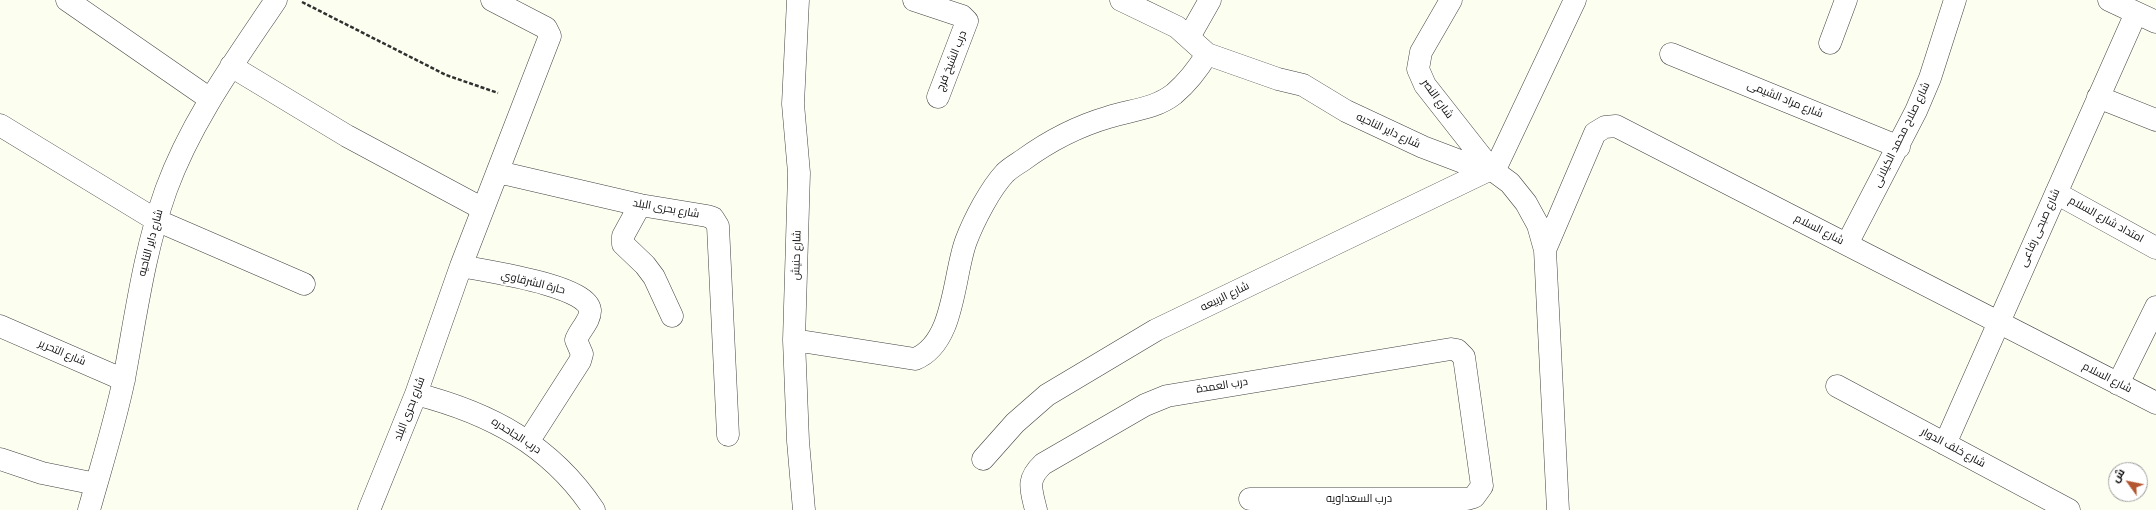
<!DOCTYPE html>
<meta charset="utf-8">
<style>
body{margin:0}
#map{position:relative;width:2156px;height:510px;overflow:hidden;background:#fcfef0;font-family:"Source Serif 4",Cairo,serif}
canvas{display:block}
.north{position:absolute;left:2108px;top:462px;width:40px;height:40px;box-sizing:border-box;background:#fff;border:1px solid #9f9f9f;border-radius:50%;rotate:303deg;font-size:11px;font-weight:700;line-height:16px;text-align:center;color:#0e0e0e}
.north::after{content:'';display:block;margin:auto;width:14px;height:18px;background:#b45730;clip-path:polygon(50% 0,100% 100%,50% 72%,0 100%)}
</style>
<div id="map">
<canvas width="2156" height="510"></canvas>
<div class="north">ش</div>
</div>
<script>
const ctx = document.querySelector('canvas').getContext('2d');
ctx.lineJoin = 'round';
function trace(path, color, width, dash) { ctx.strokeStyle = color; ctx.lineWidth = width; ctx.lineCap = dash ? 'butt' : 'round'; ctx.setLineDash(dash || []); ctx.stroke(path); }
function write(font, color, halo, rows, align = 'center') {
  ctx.font = font + ' "Source Serif 4",Cairo,serif'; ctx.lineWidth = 4; ctx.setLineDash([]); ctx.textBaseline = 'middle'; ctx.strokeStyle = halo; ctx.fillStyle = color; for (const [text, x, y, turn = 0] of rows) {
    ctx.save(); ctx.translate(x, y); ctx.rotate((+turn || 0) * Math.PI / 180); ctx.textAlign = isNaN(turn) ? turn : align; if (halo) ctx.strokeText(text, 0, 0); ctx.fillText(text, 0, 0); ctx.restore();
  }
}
const minor = new Path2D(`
 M67 0 210 99
 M798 0 793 104 799 173 794 340 798 441 804 510
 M914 0 962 16 967 21 938 97
 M1121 0 1177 27 1207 54 1278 79 1303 85 1346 111 1423 147 1481 169H1491L1497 165 1575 0
 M1451 0 1421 52 1418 69 1425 85 1491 169 1510 183 1526 203 1538 225 1545 250 1558 510
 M2109 0 2156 22
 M1189 37 1210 0
 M1830 43 1846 0
 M1671 54 1899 147
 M231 66 347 136 483 209
 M2098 97 2156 120
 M0 125 156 220 304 284
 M498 172 640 205 707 216 713 218 718 226 728 435
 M2056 193 2156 248
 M640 205 623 236V244L645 265 654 277 672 316
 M1847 244 1916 111 1930 78 1955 0
 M1545 250 1595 133 1605 127 1616 126 2156 403
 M461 266C484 271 587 285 590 310 591 320 579 331 576 340L582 354 580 361 528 442
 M0 326 124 380
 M794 340 915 359C955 343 953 276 966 241 974 220 990 189 1005 173 1010 168 1017 164 1023 160 1049 141 1078 126 1109 117 1131 110 1155 109 1174 94 1188 82 1198 69 1207 54
 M2118 384 2156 307
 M1837 386 2069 510
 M416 394C490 413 551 445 594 510
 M1945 444 2136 13
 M0 459 42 473 96 484
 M983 459 1015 423 1047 395 1156 330 1491 169
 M89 510C101 467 115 423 124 379 136 315 144 252 166 190 191 121 235 61 276 0
 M369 510 416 394 461 266 550 36 546 28 492 0
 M1036 510C1031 489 1026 480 1043 464L1145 405 1167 396 1451 349 1457 350 1464 357 1482 486 1474 497 1467 499H1250`);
trace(minor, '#414141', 23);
trace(new Path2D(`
 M302 2 446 75 498 93`), '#303030', 2.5, [4, 2]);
trace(minor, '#fff', 22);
write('11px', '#0e0e0e', '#fff', [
 ["درب الشيخ فرج",952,61,-68],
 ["شارع النصر",1437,99,54],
 ["شارع مراد الشيمى",1785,100,22],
 ["شارع داير الناحيه",1388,131,25],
 ["شارع صلاح محمد الكيلانى",1902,135,-64],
 ["شارع بحرى البلد",666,209,10],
 ["امتداد شارع السلام",2106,220,29],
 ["شارع صبحى رفاعى",2040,228,-66],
 ["شارع السلام",1819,230,27],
 ["شارع داير الناحيه",151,243,-75],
 ["شارع حنيش",797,255,-88],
 ["حارة الشرقاوي",533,283,14],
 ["شارع الربيعه",1225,297,-26],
 ["شارع التحرير",62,353,23],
 ["شارع السلام",2107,378,27],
 ["درب العمدة",1222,386,-9],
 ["شارع بحرى البلد",410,409,-69],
 ["درب الجاحدره",516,436,33],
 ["شارع خلف الدوار",1953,448,28],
 ["درب السعداويه",1359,499]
]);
</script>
